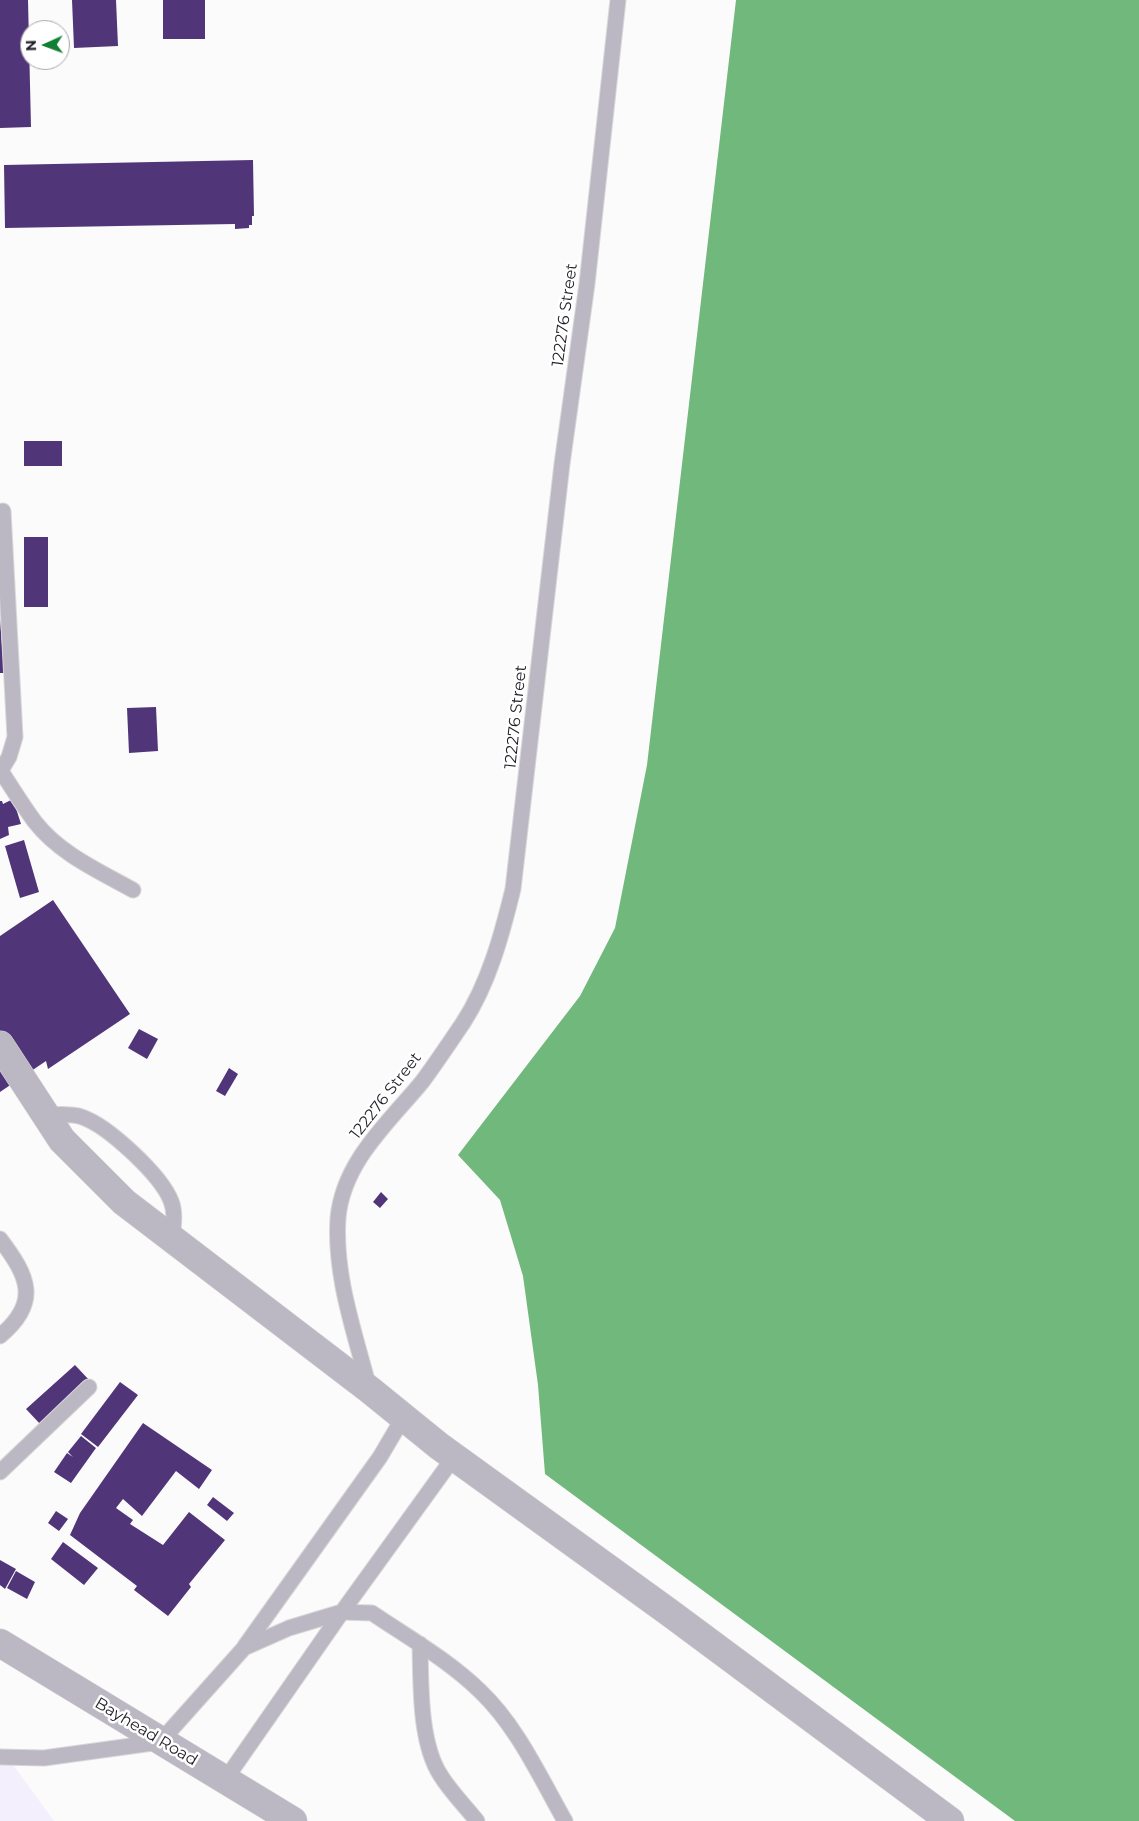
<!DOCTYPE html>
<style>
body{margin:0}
#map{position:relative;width:1139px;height:1821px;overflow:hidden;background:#fbfbfb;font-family:Montserrat,sans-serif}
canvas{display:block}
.north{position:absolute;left:20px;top:20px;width:50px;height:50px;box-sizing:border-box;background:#fff;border:1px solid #a6a5a8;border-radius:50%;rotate:268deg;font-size:14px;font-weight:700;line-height:20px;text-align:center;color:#201d26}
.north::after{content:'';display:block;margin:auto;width:18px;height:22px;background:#117f34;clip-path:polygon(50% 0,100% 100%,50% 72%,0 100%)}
</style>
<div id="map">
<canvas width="1139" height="1821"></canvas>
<div class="north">N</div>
</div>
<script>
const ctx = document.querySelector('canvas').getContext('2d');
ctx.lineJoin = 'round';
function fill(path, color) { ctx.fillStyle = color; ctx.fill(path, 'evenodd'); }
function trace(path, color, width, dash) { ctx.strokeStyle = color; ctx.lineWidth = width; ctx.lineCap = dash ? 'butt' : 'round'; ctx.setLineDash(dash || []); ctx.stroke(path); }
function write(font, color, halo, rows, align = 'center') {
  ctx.font = font + ' Montserrat,sans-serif'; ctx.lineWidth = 5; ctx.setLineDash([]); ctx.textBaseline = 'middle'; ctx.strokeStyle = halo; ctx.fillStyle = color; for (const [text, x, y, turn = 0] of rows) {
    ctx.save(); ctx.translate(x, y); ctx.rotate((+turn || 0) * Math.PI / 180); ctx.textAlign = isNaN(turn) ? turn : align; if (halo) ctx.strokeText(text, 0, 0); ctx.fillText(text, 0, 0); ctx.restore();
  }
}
fill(new Path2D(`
 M0 1747 54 1821H0Z`), '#f4effc');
fill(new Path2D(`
 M736 0H1139V1821H1015L545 1474 538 1385 523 1276 500 1200 458 1155 580 996 615 928 647 765Z`), '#71b87c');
fill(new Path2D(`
 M0 0H28L31 127 0 128Z
 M72 0H116L118 46 74 48Z
 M163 0H205V39H163Z
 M253 160 254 216H252V225H249V228L235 229V224L5 228 4 165Z
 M24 441H62V466H24Z
 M24 537H48V607H24Z
 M0 618 4 673H0Z
 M156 707 158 751 129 753 127 708Z
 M13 799 21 824 8 827 9 835 0 839V801H2L3 804Z
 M24 840 39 892 20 898 5 846Z
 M53 900 130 1014 48 1069 46 1061 0 1092V936Z
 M139 1029 158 1039 147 1059 128 1048Z
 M229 1068 238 1074 225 1096 216 1091Z
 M381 1192 388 1199 380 1208 373 1202Z
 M75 1365 90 1381 41 1425 26 1409Z
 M120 1382 138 1395 98 1447 81 1434Z
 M143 1423 212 1470 199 1489 176 1471 142 1516 123 1499 116 1508 133 1520 130 1524 163 1545 189 1512 225 1540 189 1584 191 1587 168 1616 134 1590 137 1586 70 1535 80 1513Z
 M81 1436 96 1448 71 1483 54 1472 67 1453 73 1457 68 1452Z
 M213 1497 234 1513 227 1521 207 1505Z
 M56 1511 68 1519 59 1531 48 1523Z
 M63 1542 98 1568 84 1585 51 1559Z
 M0 1560 16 1569 5 1589 0 1585Z
 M16 1571 35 1582 27 1599 7 1588Z`), '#513579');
const lane = new Path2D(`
 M1 771C12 788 23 806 35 822 60 854 99 871 133 890
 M0 772 9 757 15 737 3 511
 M44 1115C56 1115 70 1113 82 1117 108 1126 161 1175 171 1201 176 1213 173 1227 172 1240
 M0 1239C28 1276 41 1302 0 1336
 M369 1388C355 1333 334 1276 338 1218 343 1162 388 1123 422 1082 436 1063 450 1042 463 1023 489 983 502 934 513 889L562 464 587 284 618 0
 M0 1472 89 1387
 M420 1644C421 1683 419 1743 441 1776 451 1792 465 1806 477 1821
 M245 1646 380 1457 403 1418
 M0 1757 44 1758 160 1742 244 1648 289 1628 342 1612 372 1613C409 1638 448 1660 480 1691 517 1726 540 1777 565 1821
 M225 1780 342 1612 454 1457`);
const street = new Path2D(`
 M0 1045 62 1140 124 1202 370 1390 439 1446 670 1613 950 1821
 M0 1643 293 1821`);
trace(lane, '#d8d7d9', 17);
trace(street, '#d8d7d9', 29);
trace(lane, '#bcb8c3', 15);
trace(street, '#bcb8c3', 28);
write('16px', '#201d26', '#fff', [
 ["122276 Street",565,315,-82],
 ["122276 Street",516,717,-84],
 ["122276 Street",386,1096,-52],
 ["Bayhead Road",146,1732,31]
]);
</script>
